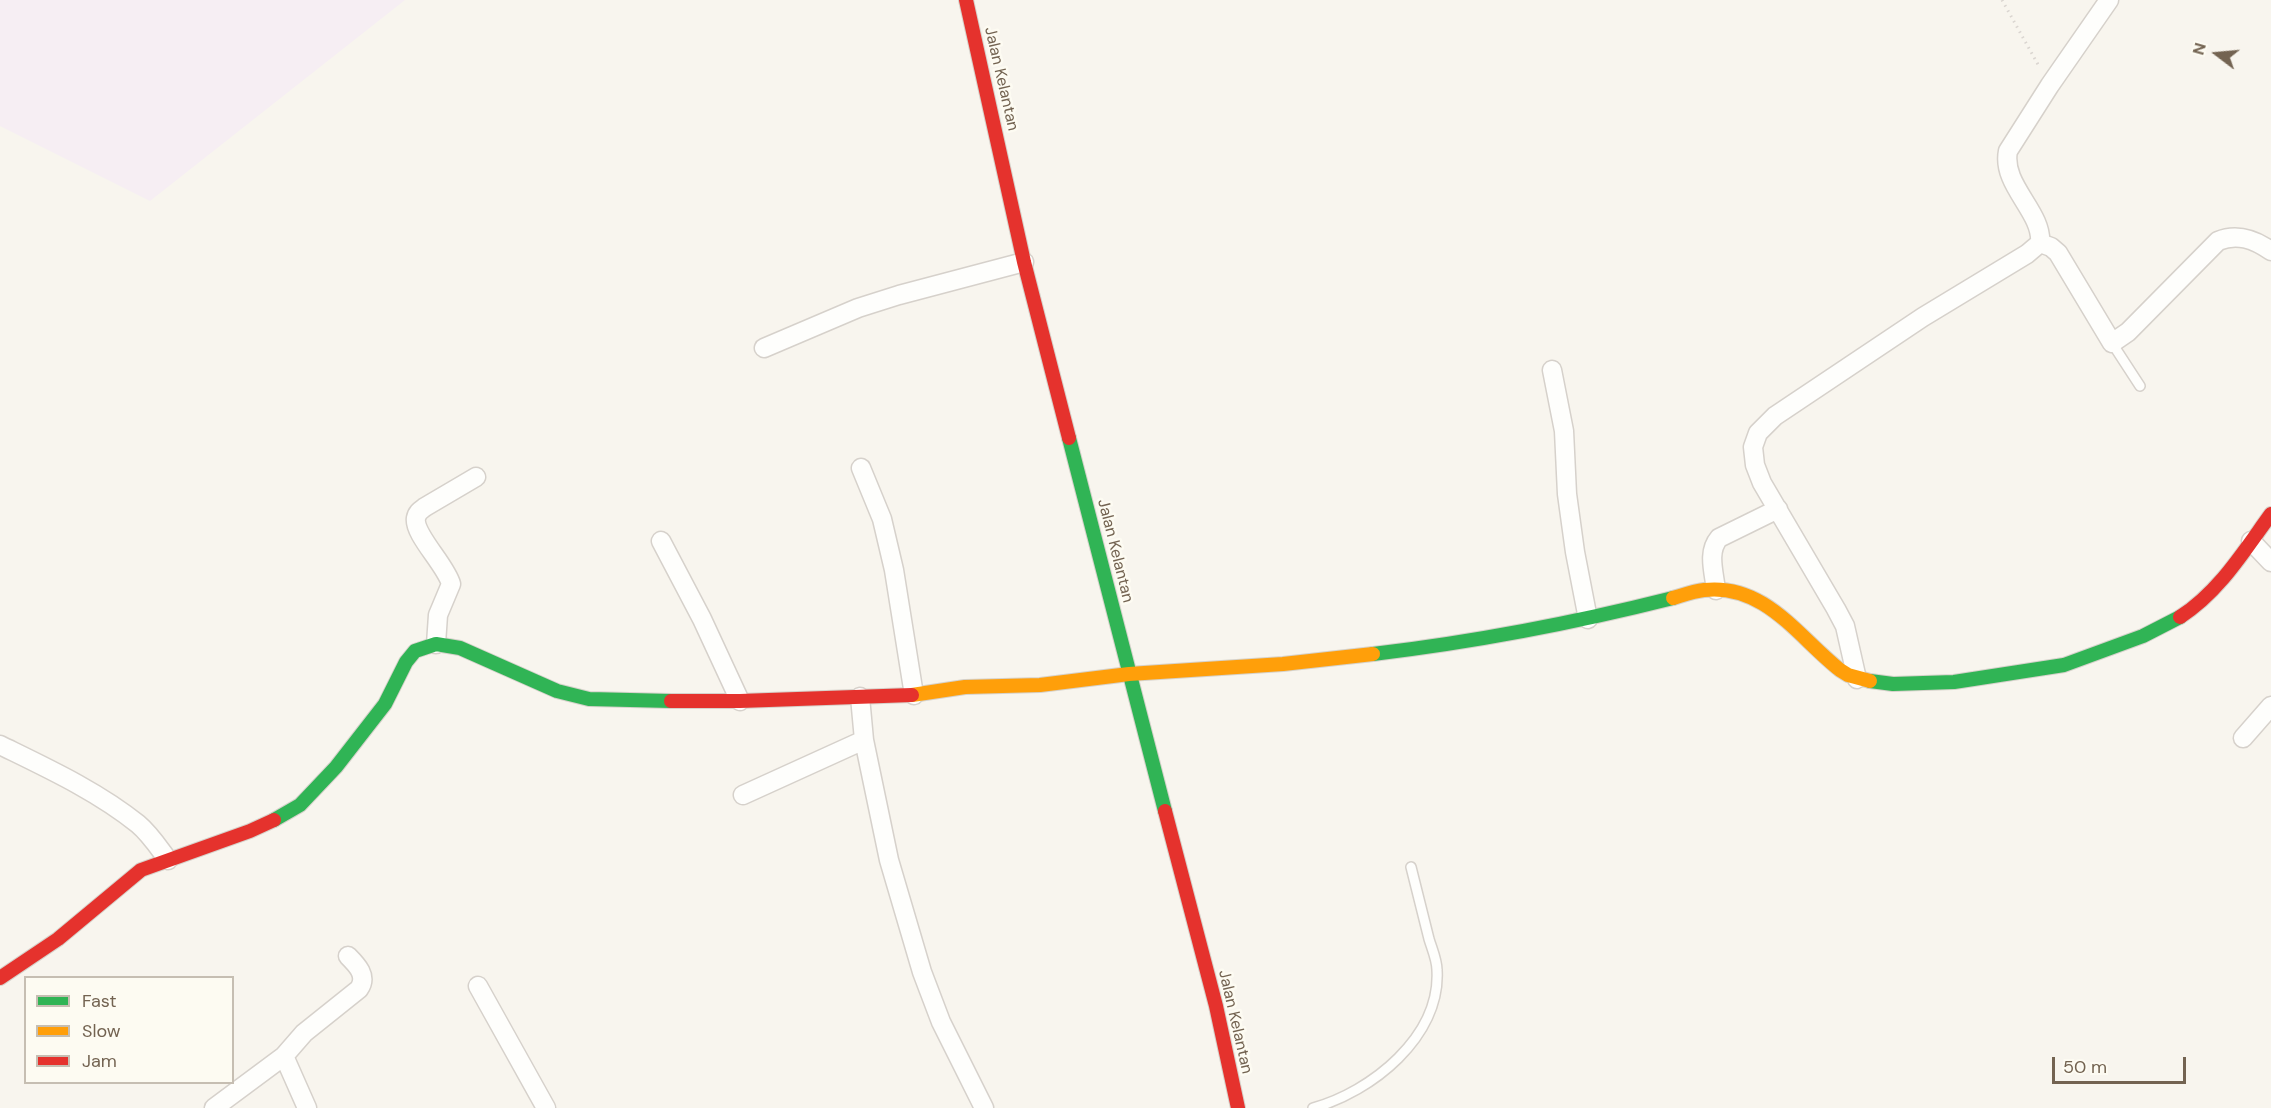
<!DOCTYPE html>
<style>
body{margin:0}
#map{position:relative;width:2271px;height:1108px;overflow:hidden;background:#f8f5ee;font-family:"DM Sans",sans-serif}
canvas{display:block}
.legend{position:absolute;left:24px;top:976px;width:210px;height:108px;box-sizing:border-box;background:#fdfbf2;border:2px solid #c6beb2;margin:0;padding:8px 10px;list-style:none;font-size:18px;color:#736351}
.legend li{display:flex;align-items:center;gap:12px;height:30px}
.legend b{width:30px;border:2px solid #c6beb2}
.north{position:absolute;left:2187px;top:24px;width:60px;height:60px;-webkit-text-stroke:4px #fdfbf2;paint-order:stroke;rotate:286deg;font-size:16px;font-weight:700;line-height:24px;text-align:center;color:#736351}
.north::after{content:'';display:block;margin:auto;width:21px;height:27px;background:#736351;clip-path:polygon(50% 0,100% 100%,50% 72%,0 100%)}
.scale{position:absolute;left:2052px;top:1057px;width:134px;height:27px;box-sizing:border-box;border:3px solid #736351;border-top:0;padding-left:8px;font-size:18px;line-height:21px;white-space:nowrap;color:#736351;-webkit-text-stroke:4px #fdfbf2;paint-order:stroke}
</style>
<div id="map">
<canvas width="2271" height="1108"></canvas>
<ul class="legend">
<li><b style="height:8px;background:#30b455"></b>Fast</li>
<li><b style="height:8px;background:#ff9f0a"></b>Slow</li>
<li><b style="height:8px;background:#e5322d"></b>Jam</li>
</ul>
<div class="north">N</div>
<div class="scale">50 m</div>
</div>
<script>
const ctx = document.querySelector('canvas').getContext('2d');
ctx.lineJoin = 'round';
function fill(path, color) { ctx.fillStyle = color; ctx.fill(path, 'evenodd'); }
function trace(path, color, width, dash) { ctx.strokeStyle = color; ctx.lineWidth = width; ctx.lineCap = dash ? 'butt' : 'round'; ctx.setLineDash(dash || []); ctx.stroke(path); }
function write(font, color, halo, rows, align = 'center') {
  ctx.font = font + ' "DM Sans",sans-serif'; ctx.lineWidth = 5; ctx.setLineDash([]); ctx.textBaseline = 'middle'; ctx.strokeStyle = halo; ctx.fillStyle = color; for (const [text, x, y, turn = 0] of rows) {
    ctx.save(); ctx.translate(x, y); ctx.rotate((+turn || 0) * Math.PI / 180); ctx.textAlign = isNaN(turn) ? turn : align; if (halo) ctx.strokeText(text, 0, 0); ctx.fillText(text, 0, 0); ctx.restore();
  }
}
fill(new Path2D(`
 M0 0H405L150 201 0 126Z`), '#f6eef3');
const lane = new Path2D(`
 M2112 343 2140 386
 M1313 1108C1371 1092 1441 1037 1437 970 1437 960 1432 949 1429 939 1423 915 1417 891 1411 867`);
const street = new Path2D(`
 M2040 243 2051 247 2058 253 2112 343 2128 332 2218 241C2237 233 2254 239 2271 251
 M764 348 858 308 899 295 1024 262
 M1552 370 1564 431 1567 494 1575 552 1588 619
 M861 468 882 519 894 570 914 695
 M661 541 702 619 740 701
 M2251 541 2271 562
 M1716 590C1714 572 1707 552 1719 538L1778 509
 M436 644 438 615 451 584C446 565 413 534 416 518 417 512 421 510 425 507L476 477
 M1857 679 1845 626 1836 609 1762 483 1755 465 1753 447 1758 433 1775 416 1923 317 2027 254 2040 243C2043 212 2001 185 2008 151L2050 85 2109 0
 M860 697 864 740 889 860 922 972 941 1022 984 1108
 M2243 738 2271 706
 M0 745C47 768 97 791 138 824 150 834 159 848 168 860
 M743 795 864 740
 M478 986 546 1108
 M284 1056 307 1108
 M214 1108 284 1056 304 1033 359 989C368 976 357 965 348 956`);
const fast = new Path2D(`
 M1069 438 1165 811
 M1373 654C1474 642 1574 623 1673 598
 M1870 681 1893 684 1954 682 2064 665 2143 636 2180 617
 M274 820 300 805 336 767 385 704 406 662 415 651 436 644 460 648 557 691 589 699 671 701`);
const slow = new Path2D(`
 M1673 598C1683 595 1694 591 1704 590 1765 583 1798 637 1840 670L1848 675 1870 681
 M912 695 965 687 1040 685 1129 674 1283 664 1373 654`);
const jam = new Path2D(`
 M966 0 1024 262 1069 438
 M2180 617C2219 592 2244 551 2271 514
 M671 701H740L912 695
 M1165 811 1216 1006 1238 1108
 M0 978 58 939 141 870 250 831 274 820`);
trace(lane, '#d6d1cb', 12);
trace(street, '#d6d1cb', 21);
trace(fast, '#d6d2cb', 16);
trace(slow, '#d6d2cb', 16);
trace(jam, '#d6d2cb', 16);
trace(new Path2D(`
 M2002 0 2040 68`), '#dad5d0', 3, [1.5, 4.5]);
trace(lane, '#fefefc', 9);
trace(street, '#fefefc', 18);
trace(fast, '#30b455', 14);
trace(slow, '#ff9f0a', 14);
trace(jam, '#e5322d', 14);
write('16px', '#736351', '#fdfbf2', [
 ["Jalan Kelantan",1001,79,77],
 ["Jalan Kelantan",1115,551,76],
 ["Jalan Kelantan",1235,1022,77]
]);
</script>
